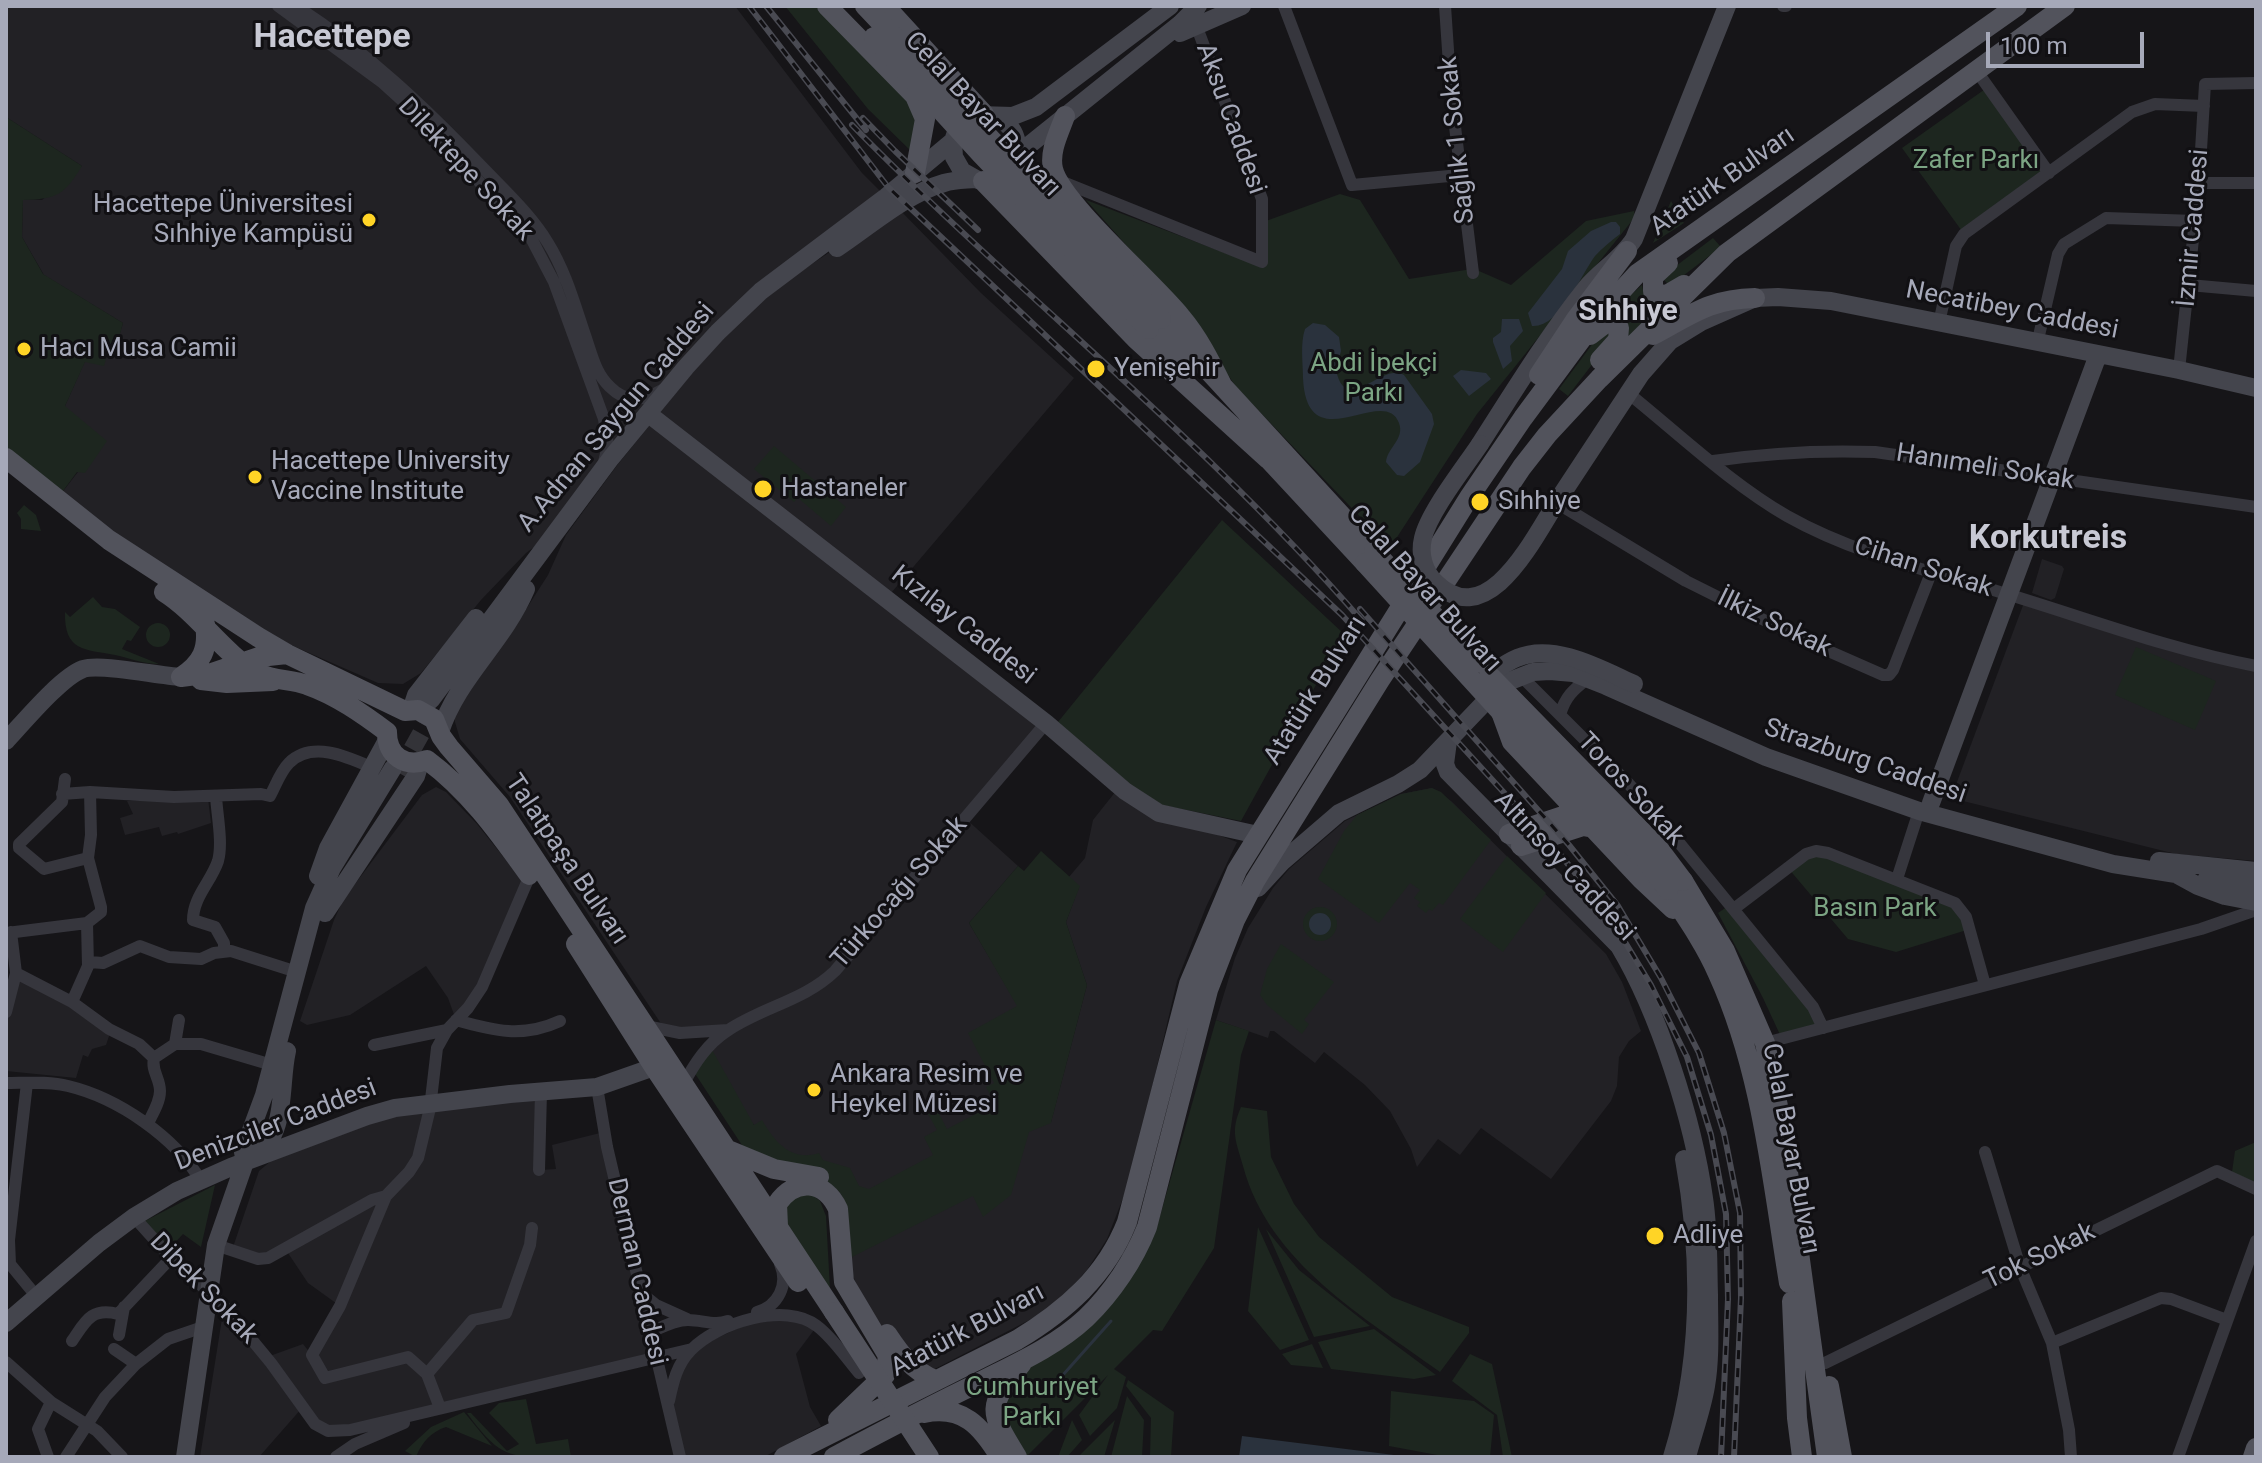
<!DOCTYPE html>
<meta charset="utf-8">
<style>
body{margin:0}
#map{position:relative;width:2262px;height:1463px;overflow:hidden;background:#161518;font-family:Roboto,sans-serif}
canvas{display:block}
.frame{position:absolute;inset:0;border:8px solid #a6a9b9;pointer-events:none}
.scale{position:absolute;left:1986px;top:32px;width:158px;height:36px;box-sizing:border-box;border:4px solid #a6a9b9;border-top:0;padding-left:10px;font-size:24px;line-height:28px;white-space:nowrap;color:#a6a9b9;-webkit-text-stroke:6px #111013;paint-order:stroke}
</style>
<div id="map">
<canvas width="2262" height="1463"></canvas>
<div class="frame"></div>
<div class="scale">100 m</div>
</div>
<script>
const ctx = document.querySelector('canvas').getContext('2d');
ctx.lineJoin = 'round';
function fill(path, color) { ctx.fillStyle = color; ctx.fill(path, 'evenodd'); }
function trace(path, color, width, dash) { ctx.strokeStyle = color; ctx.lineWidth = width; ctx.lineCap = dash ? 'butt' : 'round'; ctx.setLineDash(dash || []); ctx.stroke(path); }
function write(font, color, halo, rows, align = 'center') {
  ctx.font = font + ' Roboto,sans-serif'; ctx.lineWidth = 6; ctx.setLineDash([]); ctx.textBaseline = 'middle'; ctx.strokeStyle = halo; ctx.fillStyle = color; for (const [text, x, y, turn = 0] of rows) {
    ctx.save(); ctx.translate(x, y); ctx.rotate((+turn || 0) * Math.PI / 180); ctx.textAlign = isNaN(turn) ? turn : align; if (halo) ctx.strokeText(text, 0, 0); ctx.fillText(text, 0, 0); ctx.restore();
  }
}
fill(new Path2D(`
 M6 6H735L862 173 886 197 761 291 557 530 526 553 481 600 421 673 403 684 378 683 291 645 226 607 60 495 78 472 65 406 85 361 109 347 115 349 123 323 44 275 22 237 23 199 42 200 82 166 6 117Z
 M897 207 981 293 1074 378 886 599 1046 723 965 818 1018 866 969 923 1018 1006 1051 1122 1087 985 1066 922 1079 887 1069 877 1085 858 1093 820 1120 786 1159 813 1237 842 1206 907 1177 981 1142 1131 1125 1193 1107 1239 1087 1270 1064 1296 1043 1313 923 1375 901 1355 860 1293 851 1271 847 1206 841 1193 832 1183 810 1175 692 1069 727 1031H666L510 797 460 739 455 722V714L473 681 514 628 548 575 566 535 618 464 692 373 744 316 791 278Z
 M2042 559 2062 566 2064 569 2055 598 2051 600 2032 593Z
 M2025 600 2256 666V861L2176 854 1951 798Z
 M436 787 446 792 477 824 526 885 493 958 456 1020 448 998 426 966 350 1015 307 1025 300 1021 334 920 343 900 422 795Z
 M1432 788 1451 801 1606 954 1622 982 1641 1031 1629 1041 1619 1057 1617 1086 1611 1101 1551 1179 1481 1128 1460 1155 1438 1139 1417 1167 1411 1149 1390 1111 1365 1085 1324 1052 1315 1063 1274 1031H1270L1268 1038 1216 1020 1235 958 1248 928 1273 888 1289 869 1345 821 1401 794Z
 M208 798 211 823 178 834 177 832 162 836 159 827 125 835 120 818 133 814 127 801Z
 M17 978 40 986 110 1033 106 1045 92 1049 88 1057 83 1055 76 1078 6 1071V1024Z
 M541 1098 540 1170 556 1169 552 1145 604 1132 656 1357 336 1432 302 1408 259 1457H200L224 1306 267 1357 303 1344 311 1354 340 1306 308 1283 286 1250 268 1258 232 1250 259 1171 271 1161 396 1114Z
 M766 1316 817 1326 796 1354 810 1407 821 1426 764 1457H680L668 1404 692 1349Z`), '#222125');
fill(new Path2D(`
 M785 6H820L907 95 917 118 913 153 868 109Z
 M1988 87 2049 173 1964 234 1902 148Z
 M6 117 82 166C64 195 58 199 23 200L22 237 43 274 123 323 116 349 109 348 104 366 85 362 65 406 107 441 85 473 77 472 60 495 6 449Z
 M1340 194 1360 200 1409 279 1478 268 1479 271 1511 285 1586 221 1634 211 1635 217 1477 414 1390 548 1236 387 1191 318 1086 200 1262 267 1266 221Z
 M1671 201 1684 223 1653 243Z
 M1713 238 1721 247 1675 282 1668 284 1664 280 1668 272Z
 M1642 285C1643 296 1651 303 1663 304L1625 339 1621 318 1613 311Z
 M1609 328 1610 341 1568 396 1559 389 1602 331Z
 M774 446 846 507 831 526 798 498 794 502 754 469Z
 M24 505 36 515 41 531 21 529V519L17 513Z
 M1222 520 1344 634 1241 821 1162 805 1130 784 1058 722Z
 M93 597 102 607 115 609 140 627 131 641 127 640 122 649 159 664C143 664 130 658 115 655 85 649 64 652 65 612L70 617Z
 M146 635a12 12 0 1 1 24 0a12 12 0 1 1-24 0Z
 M2136 647 2216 681 2195 730 2115 695Z
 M1432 788 1441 792 1491 840 1443 905 1439 903 1432 911 1429 909 1426 913 1417 906 1420 902 1414 898 1420 890 1410 883 1379 923 1318 879 1344 831 1357 815 1401 794Z
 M1041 851 1080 886 1066 922 1087 985 1051 1123 1029 1132 1011 1195 983 1217 973 1196 850 1258C849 1242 850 1225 847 1209 840 1170 783 1169 753 1162L692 1069 710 1046 754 1125 762 1120C775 1142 791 1162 819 1153L823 1160 850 1168 859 1186 869 1189 933 1155 924 1137 937 1130 928 1114 937 1110 947 1129 995 1104 986 1087 994 1083 968 1033 1017 1006 969 923 1018 866 1024 871Z
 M1811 853 1948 898 1970 929 1896 952 1848 939 1788 868Z
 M1507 856 1546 893 1503 952 1460 919Z
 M1731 904 1823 1028 1782 1039 1763 998 1718 913Z
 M1303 924a17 17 0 1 1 34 0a17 17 0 1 1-34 0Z
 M1281 944 1334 982 1304 1020 1309 1024 1302 1034 1267 1005 1260 995 1267 969Z
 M1216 1020 1249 1031 1241 1055 1214 1248 1162 1331 1153 1330 1114 1369 1126 1377 1117 1408 1090 1436 1079 1415 1108 1375 1026 1457H1017L1000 1393 1031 1366 1156 1230Z
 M1241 1107 1267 1111 1271 1157 1294 1204 1319 1237 1392 1297 1469 1327V1333L1440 1372C1364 1317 1269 1263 1243 1166 1236 1141 1230 1132 1241 1107Z
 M2256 1142V1183L2232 1172 2235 1151Z
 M215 1185 201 1247 183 1234 170 1248 143 1222Z
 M810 1193 820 1201 826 1216 830 1289 782 1224 789 1199Z
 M1258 1227 1309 1340 1280 1350 1248 1311Z
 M1266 1229 1299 1270 1370 1326 1314 1337Z
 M1374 1329 1436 1375 1414 1379 1331 1369 1318 1342Z
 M1312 1344 1323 1368 1291 1365 1282 1354Z
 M1470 1354 1492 1364 1512 1457H1503L1497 1415 1452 1381Z
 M1128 1380 1174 1412 1171 1457H1150L1151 1418 1126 1386Z
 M1391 1391 1474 1401 1494 1415 1490 1457H1448L1389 1446Z
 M1127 1396 1144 1420 1142 1457H1111Z
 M526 1399 536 1444 568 1439 571 1457C513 1457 503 1463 467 1413H471L507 1451 519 1444 489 1413 499 1403Z
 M464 1412 492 1446 446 1427C431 1432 422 1442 416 1457L405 1451 431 1427Z
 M1072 1420 1082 1440 1067 1457H1058Z
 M1115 1420 1104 1457H1078Z`), '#1d261f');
fill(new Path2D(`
 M1611 222H1616L1620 227V234C1611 241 1602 248 1595 256 1580 276 1560 328 1532 326L1528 313 1562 269 1568 251 1591 231Z
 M1502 319H1519L1523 331 1510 346 1512 361 1503 369 1493 342V338L1501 332Z
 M1313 323 1325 325 1339 337 1341 351 1336 370C1346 418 1382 361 1404 375L1432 414 1434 424 1420 462 1404 476 1397 475 1386 462C1387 448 1405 439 1399 423 1384 383 1307 463 1303 378 1303 363 1300 344 1305 329Z
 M1461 370 1486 373 1491 379 1469 396 1453 376Z
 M1309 924a11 11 0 1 1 22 0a11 11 0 1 1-22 0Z
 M1242 1436 1410 1457H1239Z`), '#2a323d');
trace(new Path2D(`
 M1046 1394 1111 1321`), '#2a323d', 3);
trace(new Path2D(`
 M399 773 437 705`), '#333338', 18, [18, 9]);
trace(new Path2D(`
 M278 6 383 83 415 112 531 238 554 282 604 419 608 445 604 462
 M296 6C367 52 426 108 484 169 506 192 531 215 548 243 566 272 575 306 586 338 592 356 596 374 610 387 628 405 645 400 664 389
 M1284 6 1352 185 1460 175
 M1445 6 1451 94 1473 273
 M1783 6H1786
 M1976 70 2049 173
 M1058 180 1262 262V199L1196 25
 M2199 183H2256
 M2189 285 2256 291
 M1939 323 1956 246 1964 234 2132 112 2155 104 2204 106
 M2037 344 2058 254 2064 244 2106 218 2195 221
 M2179 370 2199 183 2205 84 2256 83
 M1628 393C1679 434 1730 483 1787 516 1856 555 1935 572 2010 595 2092 620 2172 650 2256 666
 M1713 461C1767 453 1821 450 1875 452L2256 507
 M1567 509 1686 581 1808 642 1883 675H1889L1893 670 1931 573
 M1520 675 1628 783 1659 818 1813 1007 1823 1028
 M1560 715C1565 697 1573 690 1587 679
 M65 779 62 802 19 844V848L44 869 88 858
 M62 794 90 792 174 797 261 794 270 796C276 785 280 772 289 763 312 740 348 757 373 768
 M216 796C217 815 223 843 218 861 211 882 193 897 193 920L215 927 224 943V951
 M1897 879 1919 811
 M1735 908 1806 854 1816 851 1828 853 1955 903 1966 917 1985 985
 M7 933 87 923
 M89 962 103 963 140 946 169 957 201 959 214 953 231 951 297 972
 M16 973 72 1002 109 1029 139 1044 154 1058
 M72 1002 88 966 87 923 101 912V907L88 858 91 835 90 792
 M6 1012 16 973 11 932
 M456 1020C494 1031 523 1038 560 1021
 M646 1026 680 1033 728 1030
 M1765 1043 2201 929 2256 910
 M175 1044H201L272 1065
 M374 1045 447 1030
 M154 1058 175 1044 179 1020
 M6 1083C25 1083 49 1081 68 1086 118 1098 175 1137 201 1181
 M684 1083C695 1063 707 1044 727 1031 762 1007 804 1001 835 971L1046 723
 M597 1087 607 1147 680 1457
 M148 1123C153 1113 160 1102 160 1091 160 1078 151 1071 154 1058
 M1985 1152 2020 1267 2052 1343 2069 1430 2071 1457
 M539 1170 541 1092
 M134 1217 171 1258 224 1306 271 1363 315 1424 328 1431 350 1430 692 1349
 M216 1245 258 1259 268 1258 372 1200 386 1196
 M6 1263 10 1264 37 1297
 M10 1264 9 1240 27 1083
 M641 1293 656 1305 687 1319
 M757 1312C778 1306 789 1285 780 1264
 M651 1332C662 1327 675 1320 688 1320 703 1320 714 1326 728 1321
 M119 1335 124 1307
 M72 1341C85 1322 91 1307 118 1314L171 1258
 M2052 1343 2161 1298 2171 1299 2227 1320
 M114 1349 136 1364
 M6 1362 51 1402 97 1431 122 1457
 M1825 1363 2217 1171 2256 1189
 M427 1374 473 1320 506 1313 530 1245 532 1228
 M669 1401C673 1382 677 1364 691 1350 717 1323 786 1301 817 1326 833 1338 846 1358 859 1373
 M440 1408 427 1374 408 1357 325 1378 312 1355 340 1306 386 1196 409 1172 418 1158 430 1108 437 1048 447 1030 468 1008 482 987 530 875
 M48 1457 38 1429 51 1402
 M66 1457 105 1397 136 1364 168 1339 203 1327
 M336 1457 355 1444 404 1423
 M2178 1457 2256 1241`), '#36363d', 12);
trace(new Path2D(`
 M1180 33 1242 6
 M997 117C1020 129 1024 155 1006 173
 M1018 154 1180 24 1198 6
 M978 180 962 171 954 157 953 141 957 129 966 120 978 115 1013 116 1036 107 1170 6
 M837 248C870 226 906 194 944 183 954 180 965 180 975 179
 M655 419 1046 723 1125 791 1159 813 1258 835
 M1480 444C1514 391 1547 337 1586 288 1601 270 1622 258 1634 239L1727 6
 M1558 500 1641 374 1670 341 1701 322 1755 298 1778 297 1831 301 2179 370 2256 388
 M431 700 611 458 686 367 718 332 761 291 886 197 953 141
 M411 710 416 695 476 618
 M440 732C458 677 503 643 526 589
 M6 741C23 723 61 677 83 669 101 663 158 676 181 677
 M1448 741 1445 764 1448 772 1619 946C1659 1013 1693 1120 1704 1198 1709 1230 1708 1263 1709 1295 1709 1325 1711 1357 1706 1386 1702 1410 1693 1434 1687 1457
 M1931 803 2098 355
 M2159 861 2256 871
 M318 876 328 848 387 740
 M2206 880 2256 888
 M1258 888 1282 862 1339 813 1398 784 1420 770 1485 702 1510 681 1533 672 1550 671 1573 673 1606 686 1766 757 1919 811 2113 864 2176 874 2198 886 2225 896 2256 902
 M325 913 416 776 420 763
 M255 1156C288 1133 279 1086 287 1051
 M6 1323 99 1243 134 1217 177 1191 231 1167 367 1116 395 1108 510 1094 597 1087 654 1067
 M185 1457 216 1245 245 1162 243 1152 264 1095 314 908 332 868 393 768
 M1672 1457C1702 1360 1702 1259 1684 1159`), '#44454d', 18);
trace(new Path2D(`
 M827 6 922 103
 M885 6 984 114
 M1065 116C1059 133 1049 151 1053 169 1061 203 1155 284 1181 317 1198 337 1210 361 1222 385
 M915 173 925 119 915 96
 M983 181 1136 339 1268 459
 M1668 263 1653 277V291L1665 296 1684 285
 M1161 319 1374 551
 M1149 329 1187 370
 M1590 335 1607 322 1614 323 1619 328 1618 340 1600 360
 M1653 335C1691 315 1709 299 1755 298
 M1539 375 1576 319 1627 251
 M1260 450 1365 563
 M6 458 109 540 258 637 287 654 405 711 418 710 434 719 441 736 449 747 499 805 834 1312
 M164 592C199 614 224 655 258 673 274 681 291 679 307 685 336 695 363 714 387 732 387 756 405 768 427 760 470 792 498 832 529 875
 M181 677 212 673 259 657 287 654
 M181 677C202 663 209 649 205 624
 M201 680 227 683 273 681
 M1501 712 1512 742 1641 879 1673 909
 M1509 834 1566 815 1571 805
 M1521 846 1583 826 1594 828
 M1683 881 1725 951 1765 1043 1781 1121 1827 1457
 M1668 890C1686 917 1705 944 1718 974 1762 1070 1772 1180 1789 1283
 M576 944 654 1067 798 1282
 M728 1150 774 1169 819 1177
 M778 1226 777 1204C795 1177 825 1180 838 1209L844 1282 888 1356 885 1375 838 1420
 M1792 1301 1797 1418 1802 1457
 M887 1334C901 1355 912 1370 935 1380
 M1829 1386 1842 1457
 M924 1413C963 1405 981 1426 1000 1457
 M784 1457 1017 1340C1065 1311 1106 1276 1127 1222L1189 984 1237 870 1470 496 1523 418 1600 314 1637 274 2017 6
 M834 1457C881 1432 928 1407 976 1384 1013 1365 1055 1347 1086 1318 1112 1293 1134 1260 1147 1227L1208 990 1235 920 1255 881 1380 680 1522 467 1547 435 1599 379 1727 253 2065 6
 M1017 1457C988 1410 987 1407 1022 1363
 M2253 1457 2256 1448`), '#52535c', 20);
const rail = new Path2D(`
 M749 6 888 187 1342 615 1559 853 1608 914 1651 985 1687 1057 1711 1135 1726 1214 1728 1299 1721 1457
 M766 6 866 130
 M863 118 895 151 978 230
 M852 125C1018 294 1207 441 1362 621
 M1360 609 1569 845 1618 906 1661 978 1699 1053 1724 1133 1740 1213 1741 1298 1734 1457`);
trace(rail, '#494a52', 6);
trace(rail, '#111013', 3, [9]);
trace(new Path2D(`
 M1480 444C1464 468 1429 512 1423 538 1419 554 1424 572 1436 583 1489 634 1535 535 1558 500
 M1489 675C1498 669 1507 662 1517 658 1554 642 1601 669 1634 684`), '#44454d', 18);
trace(new Path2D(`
 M865 6 1161 319
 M874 37 980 153 1149 329
 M1374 551 1478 663
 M1365 563 1501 712 1645 859 1668 890
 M1489 675 1659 849 1683 881
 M834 1312 929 1457`), '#52535c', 20);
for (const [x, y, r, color] of [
 [369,220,8,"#ffd426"],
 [24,349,8,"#ffd426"],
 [1096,369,10,"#ffd426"],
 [255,477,8,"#ffd426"],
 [763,489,10,"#ffd426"],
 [1480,502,10,"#ffd426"],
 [814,1090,8,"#ffd426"],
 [1655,1236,10,"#ffd426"]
]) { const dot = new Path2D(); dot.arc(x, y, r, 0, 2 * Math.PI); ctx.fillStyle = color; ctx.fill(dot); trace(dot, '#111013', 3); }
write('26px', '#a6a9b9', '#111013', [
 ["Celal Bayar Bulvarı",982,115,47],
 ["Aksu Caddesi",1230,119,70],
 ["Sağlık 1 Sokak",1458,140,-96],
 ["Dilektepe Sokak",465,170,47],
 ["Atatürk Bulvarı",1723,182,-35],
 ["İzmir Caddesi",2194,228,-85],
 ["Necatibey Caddesi",2012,311,11],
 ["A.Adnan Saygun Caddesi",617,418,-50],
 ["Hanımeli Sokak",1985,468,9],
 ["Cihan Sokak",1923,568,18],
 ["Celal Bayar Bulvarı",1424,589,48],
 ["İlkiz Sokak",1774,624,26],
 ["Kızılay Caddesi",963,626,38],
 ["Atatürk Bulvarı",1316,691,-58],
 ["Strazburg Caddesi",1865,762,19],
 ["Toros Sokak",1630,790,47],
 ["Talatpaşa Bulvarı",566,860,56],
 ["Altınsoy Caddesi",1564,867,47],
 ["Türkocağı Sokak",900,893,-49],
 ["Denizciler Caddesi",276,1126,-21],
 ["Celal Bayar Bulvarı",1790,1149,79],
 ["Tok Sokak",2040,1257,-26],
 ["Derman Caddesi",636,1272,77],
 ["Dibek Sokak",203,1289,46],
 ["Atatürk Bulvarı",968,1331,-28]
]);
write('26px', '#7ca584', '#111013', [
 ["Zafer Parkı",1976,161],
 ["Abdi İpekçi",1374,364],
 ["Parkı",1374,394],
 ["Basın Park",1875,909],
 ["Cumhuriyet",1032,1388],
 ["Parkı",1032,1418]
]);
write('26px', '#a6a9b9', '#111013', [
 ["Hacettepe Üniversitesi",353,205,"right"],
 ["Sıhhiye Kampüsü",353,235,"right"],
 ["Hacı Musa Camii",40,349],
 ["Yenişehir",1114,369],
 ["Hacettepe University",271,462],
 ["Vaccine Institute",271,492],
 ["Hastaneler",781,489],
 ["Sıhhiye",1498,502],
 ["Ankara Resim ve",830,1075],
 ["Heykel Müzesi",830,1105],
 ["Adliye",1673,1236]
], 'left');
write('bold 30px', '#c8c9d4', '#111013', [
 ["Sıhhiye",1628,312]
]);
write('bold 34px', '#c8c9d4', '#111013', [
 ["Hacettepe",332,38],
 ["Korkutreis",2048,539]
]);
</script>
